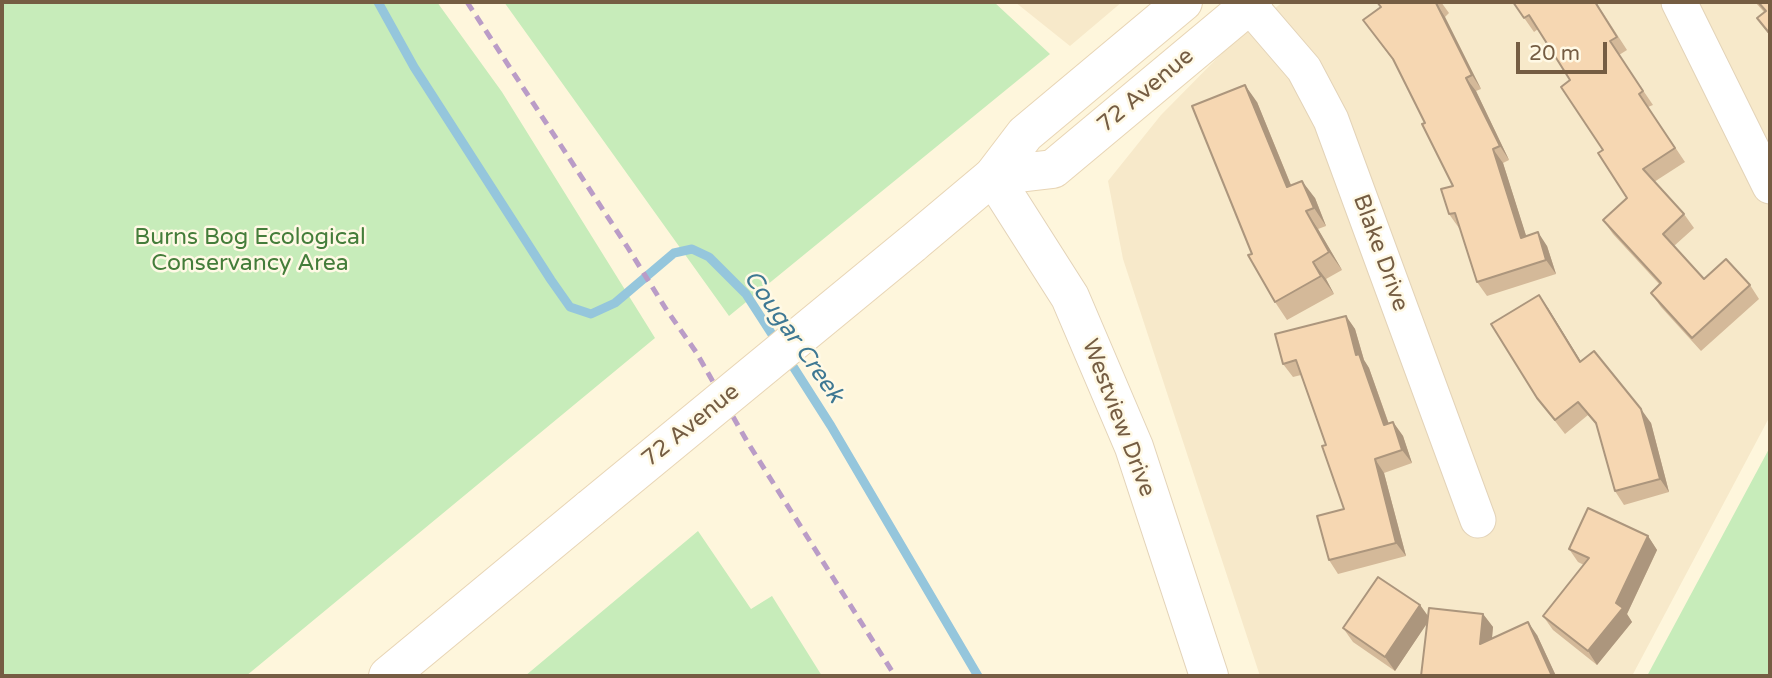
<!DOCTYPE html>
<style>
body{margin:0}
#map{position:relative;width:1772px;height:678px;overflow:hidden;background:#fef6dc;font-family:"Varela Round",sans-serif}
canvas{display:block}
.frame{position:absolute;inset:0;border:4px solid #755d43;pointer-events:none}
.scale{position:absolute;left:1516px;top:42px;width:91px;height:32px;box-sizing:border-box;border:4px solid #755d43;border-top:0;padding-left:9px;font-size:21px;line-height:24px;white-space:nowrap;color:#755d43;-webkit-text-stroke:5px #fff9e5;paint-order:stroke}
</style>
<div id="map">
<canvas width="1772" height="678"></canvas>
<div class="frame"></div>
<div class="scale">20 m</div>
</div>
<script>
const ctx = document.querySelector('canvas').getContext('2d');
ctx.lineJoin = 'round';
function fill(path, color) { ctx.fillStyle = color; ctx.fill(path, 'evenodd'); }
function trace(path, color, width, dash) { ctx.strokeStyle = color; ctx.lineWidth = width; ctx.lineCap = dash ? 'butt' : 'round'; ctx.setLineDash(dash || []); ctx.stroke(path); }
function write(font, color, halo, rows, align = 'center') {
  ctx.font = font + ' "Varela Round",sans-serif'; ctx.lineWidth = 5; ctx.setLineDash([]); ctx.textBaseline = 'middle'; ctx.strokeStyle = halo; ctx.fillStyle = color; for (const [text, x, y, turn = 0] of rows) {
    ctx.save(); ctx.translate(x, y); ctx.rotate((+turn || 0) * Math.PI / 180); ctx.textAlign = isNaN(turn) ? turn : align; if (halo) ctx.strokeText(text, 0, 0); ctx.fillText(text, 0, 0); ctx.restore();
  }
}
fill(new Path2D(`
 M1015 2H1122L1070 46Z
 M1283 2H1770V416L1632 676H1260L1123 259 1108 181 1161 115 1238 37Z`), '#f7e9ca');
fill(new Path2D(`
 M2 2H437L502 92 655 338 246 676H2Z
 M504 2H994L1050 54 729 316Z
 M1770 447V676H1647Z
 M698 531 751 609 772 596 822 676H525Z`), '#c7ecba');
trace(new Path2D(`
 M378 2 414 67 551 280 570 307 591 314 615 303 674 253 692 249 709 257 746 294 777 342
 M787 357 831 426 978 676`), '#95c6dc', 9);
const minor = new Path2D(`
 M1679 2 1770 186
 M1249 5 1304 69 1331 120 1478 520`);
const tertiary = new Path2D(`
 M993 176 1070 297 1134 447 1209 676`);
const secondary = new Path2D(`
 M993 176 1053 169 1253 2
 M912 244 993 176 1025 134 1183 2
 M388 676 591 508`);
trace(minor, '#e3d3b8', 37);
trace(tertiary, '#e3d3b8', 40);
trace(secondary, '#e8d5b5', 40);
trace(minor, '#fff', 35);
trace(tertiary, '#fff', 38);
trace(secondary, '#fff', 38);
trace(new Path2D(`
 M467 2 628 248 666 309 696 352 748 443 895 676`), '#ba9cc7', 5, [10, 7]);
const secondaryBridge = new Path2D(`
 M591 508 912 244`);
trace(secondaryBridge, '#e8d5b5', 40, []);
trace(secondaryBridge, '#fff', 38);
fill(new Path2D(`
 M1376 2H1441L1449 13 1445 17 1481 89 1476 91 1509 160 1503 163 1526 236 1547 246 1556 274 1487 296 1477 282 1460 228H1459L1449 214 1453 186 1425 123 1395 63 1363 20 1380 7Z
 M1513 2H1596L1627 50 1619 55 1653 105 1648 107 1685 162 1654 182 1684 214 1694 228 1674 246 1704 279 1750 285 1759 299 1701 351 1661 307 1651 293 1660 285 1613 234 1603 220 1627 198 1603 150 1570 80 1538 29 1534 32Z
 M1755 2H1770V36L1757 18 1764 12Z
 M1257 102 1291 185 1315 198 1326 226 1318 229 1342 270 1326 279 1334 294 1287 320 1275 302 1252 254Z
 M1548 308 1581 362 1651 423 1669 492 1624 505 1615 491 1597 426 1588 415 1565 434 1537 398Z
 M1346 316 1355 329 1364 360 1369 368 1389 424 1393 422 1403 436 1412 463 1384 473 1406 556 1338 574 1329 560 1344 509 1326 445 1301 375 1293 377 1283 364Z
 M1648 536 1657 550 1627 614 1632 622 1597 665 1553 630 1543 616 1584 565 1578 562 1569 549Z
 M1420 605 1428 616 1483 614 1493 627 1492 638 1537 635 1556 676 1427 623 1395 671 1353 642 1343 628Z`), '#d4b999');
fill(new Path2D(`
 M1436 3 1445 17 1481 89 1472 75Z
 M1466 78 1476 91 1509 160 1500 146Z
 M1245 85 1257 102 1299 205 1287 187Z
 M1493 149 1503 163 1531 251 1521 238Z
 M1302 181 1315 198 1326 226 1314 208Z
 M1306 211 1318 229 1342 270 1329 252Z
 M1538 232 1547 246 1556 274 1546 260Z
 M1313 262 1326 279 1334 294 1321 276Z
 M1539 295 1548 308 1590 376 1580 362Z
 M1346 316 1355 329 1364 360 1369 368 1394 439 1384 425 1356 355Z
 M1641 409 1651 423 1669 492 1660 479Z
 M1393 422 1403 436 1412 463 1402 450Z
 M1375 459 1384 473 1406 556 1396 543Z
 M1648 536 1657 550 1627 614 1632 622 1597 665 1588 651 1616 603Z
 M1420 605 1430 619 1395 671 1385 657Z
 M1483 614 1493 627 1490 658 1480 644Z
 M1528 622 1537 635 1556 676H1552Z`), '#ac967d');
const building = new Path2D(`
 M1377 2H1437L1436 3 1472 75 1466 78 1500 146 1493 149 1521 238 1538 232 1546 260 1477 282 1455 213 1449 214 1441 189 1453 186 1422 124 1425 123 1393 59 1363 20 1381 7Z
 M1513 2H1595L1617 37 1610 41 1643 91 1639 94 1675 148 1643 169 1684 214 1663 234 1704 279 1726 259 1750 285 1692 338 1651 293 1661 283 1603 220 1627 198 1598 153 1603 150 1561 87 1570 80 1529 15 1524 18Z
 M1758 2H1770V34L1757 18 1766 11Z
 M1245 85 1287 187 1302 181 1314 208 1306 211 1329 252 1313 262 1321 276 1275 302 1248 255 1252 254 1192 106Z
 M1539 295 1580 362 1594 351 1641 409 1660 479 1615 491 1596 423 1578 402 1555 420 1537 398 1491 324Z
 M1346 316 1356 355 1359 354 1384 425 1393 422 1402 450 1375 459 1396 543 1329 560 1317 516 1344 509 1322 446 1326 445 1296 360 1283 364 1275 334Z
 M1588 508 1648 536 1616 603 1623 608 1588 651 1543 616 1589 558 1569 549Z
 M1378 577 1420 605 1385 657 1343 628Z
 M1429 608 1483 614 1480 644 1528 622 1552 676H1421Z`);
fill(building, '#f6d7b2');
trace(building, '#ac967d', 2);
write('23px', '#755d43', '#fff9e5', [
 ["72 Avenue",1146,91,-40],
 ["Blake Drive",1380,253,70],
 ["Westview Drive",1118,418,69],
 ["72 Avenue",691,426,-39]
]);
write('23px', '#447d3a', '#fff9e5', [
 ["Burns Bog Ecological",250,238],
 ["Conservancy Area",250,264]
]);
write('italic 24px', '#3e7893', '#fff9e5', [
 ["Cougar Creek",793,337,55]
]);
</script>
